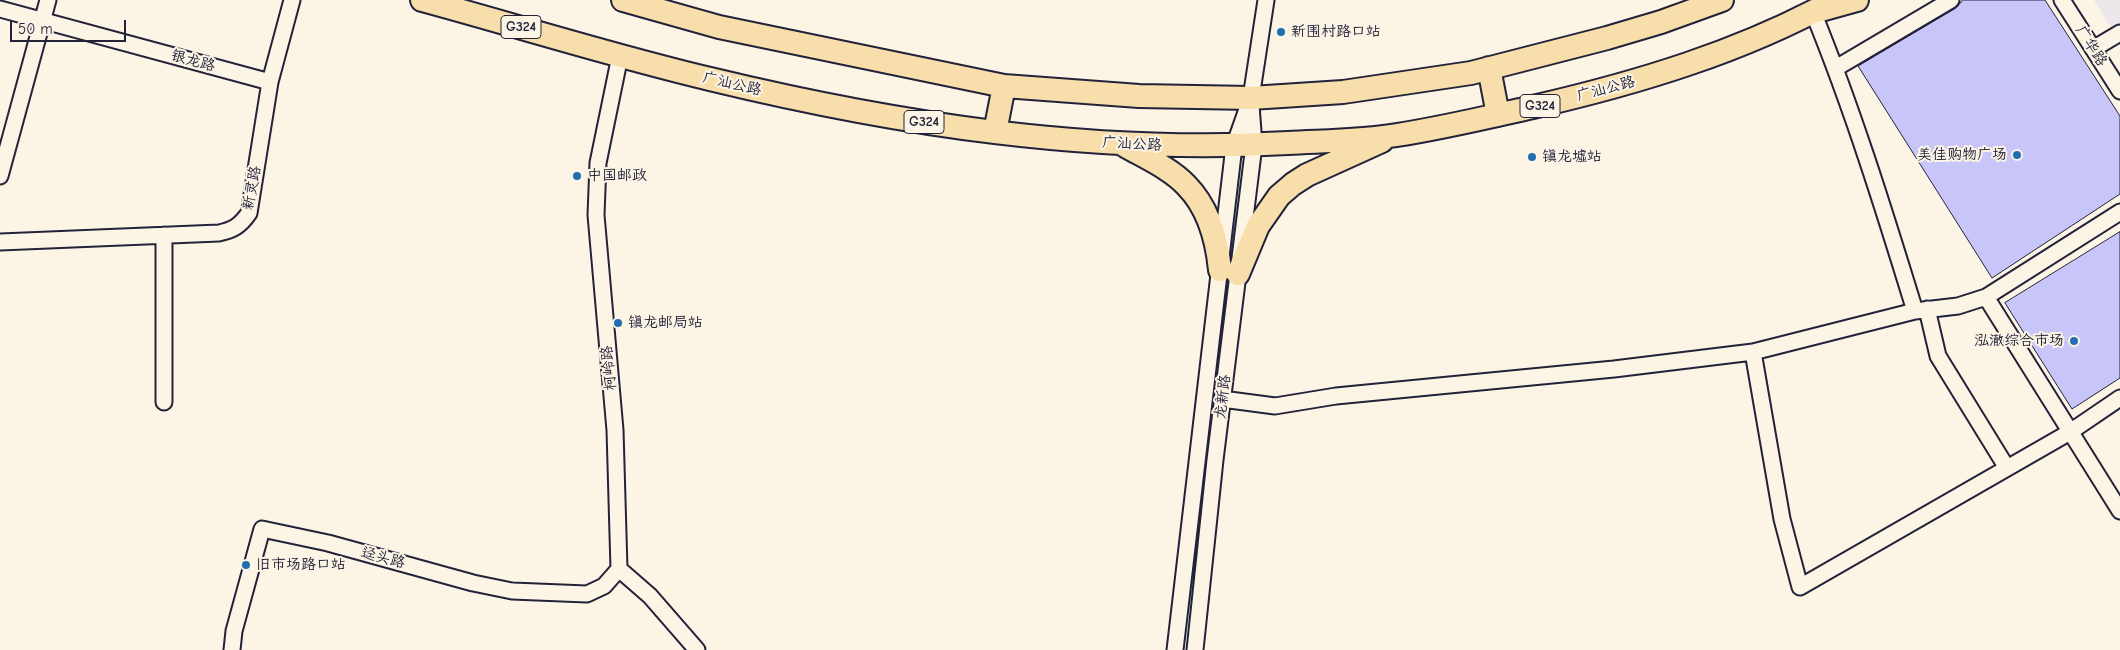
<!DOCTYPE html>
<meta charset="utf-8">
<style>
body{margin:0}
#map{position:relative;width:2120px;height:650px;overflow:hidden;background:#fcf5e5;font-family:"Comic Neue",sans-serif}
canvas{display:block}
.scale{position:absolute;left:10px;top:20px;width:116px;height:22px;box-sizing:border-box;border:2px solid #22223b;border-top:0;padding-left:6px;font-size:15px;line-height:18px;white-space:nowrap;color:#22223b;-webkit-text-stroke:4px #fcf5e5;paint-order:stroke}
</style>
<div id="map">
<canvas width="2120" height="650"></canvas>
<div class="scale">50 m</div>
</div>
<script>
const ctx = document.querySelector('canvas').getContext('2d');
ctx.lineJoin = 'round';
function fill(path, color) { ctx.fillStyle = color; ctx.fill(path, 'evenodd'); }
function trace(path, color, width, dash) { ctx.strokeStyle = color; ctx.lineWidth = width; ctx.lineCap = dash ? 'butt' : 'round'; ctx.setLineDash(dash || []); ctx.stroke(path); }
function write(font, color, halo, rows, align = 'center') {
  ctx.font = font + ' "Comic Neue","LXGW WenKai TC",sans-serif'; ctx.lineWidth = 4; ctx.setLineDash([]); ctx.textBaseline = 'middle'; ctx.strokeStyle = halo; ctx.fillStyle = color; for (const [text, x, y, turn = 0] of rows) {
    ctx.save(); ctx.translate(x, y); ctx.rotate((+turn || 0) * Math.PI / 180); ctx.textAlign = isNaN(turn) ? turn : align; if (halo) ctx.strokeText(text, 0, 0); ctx.fillText(text, 0, 0); ctx.restore();
  }
}
fill(new Path2D(`
 M2094 0H2120V42Z`), '#ece7eb');
const building = new Path2D(`
 M1963 0H2045L2120 116V194L1992 278 1858 66 1956 8Z
 M2120 232V378L2072 409 2005 303Z`);
fill(building, '#c8c5f8');
trace(building, '#22223b', 1);
const minor = new Path2D(`
 M2062 0 2120 91
 M0 9 270 82
 M1813 12C1853 110 1884 210 1915 311L1958 306 1986 297 2120 212
 M2093 49 2120 33
 M620 56 598 163 596 215 615 430 619 569 650 596 697 650
 M1836 68 1951 0
 M0 176 48 0
 M0 242 219 233C233 230 240 226 249 213L270 82 292 0
 M1986 297 2120 511
 M1927 309 1938 356 2007 468
 M1753 352 1782 519 1800 587 2070 432 2120 398
 M1222 399 1275 406 1336 396 1614 369 1753 352 1915 311
 M164 402V235
 M232 650 234 631 262 529 328 543 473 583 512 591 587 594 604 586 619 569
 M1175 650 1234 146 1251 98 1266 0
 M1195 650 1215 460 1254 145 1251 105`);
const highway = new Path2D(`
 M422 0C518 26 613 56 710 79 900 125 1093 154 1288 143 1324 141 1362 141 1397 135 1443 128 1488 117 1533 107 1637 83 1741 52 1835 0
 M623 0 719 27 1004 86 1139 96 1251 98 1343 92 1471 73 1607 38 1661 22 1722 0
 M1821 10 1857 0
 M1489 68 1498 115
 M995 132 1004 86
 M1124 145C1144 157 1170 168 1186 185 1209 208 1217 239 1220 270
 M1238 274 1258 226 1279 196 1293 184 1307 175 1382 141`);
trace(minor, '#22223b', 19);
trace(highway, '#22223b', 26);
trace(minor, '#fcf5e5', 15);
trace(highway, '#f8deab', 22);
for (const [x, y, r, color] of [
 [1281,32,5,"#1f6fb2"],
 [2017,155,5,"#1f6fb2"],
 [1532,157,5,"#1f6fb2"],
 [577,176,5,"#1f6fb2"],
 [618,323,5,"#1f6fb2"],
 [2074,341,5,"#1f6fb2"],
 [246,565,5,"#1f6fb2"]
]) { const dot = new Path2D(); dot.arc(x, y, r, 0, 2 * Math.PI); ctx.fillStyle = color; ctx.fill(dot); trace(dot, '#fcf5e5', 2); }
for (const [x, y, w] of [
 [521,27,40],
 [1540,106,40],
 [924,122,40]
]) { const box = new Path2D(); box.roundRect(x - w / 2, y - 11.5, w, 23, 4); ctx.fillStyle = '#fcf5e5'; ctx.fill(box); trace(box, '#22223b', 1); }
write('bold 14px', '#22223b', null, [
 ["G324",521,27],
 ["G324",1540,106],
 ["G324",924,122]
]);
write('15px', '#22223b', '#fcf5e5', [
 ["新围村路口站",1291,32],
 ["美佳购物广场",2007,155,"right"],
 ["镇龙墟站",1542,157],
 ["中国邮政",587,176],
 ["镇龙邮局站",628,323],
 ["泓澈综合市场",2064,341,"right"],
 ["旧市场路口站",256,565]
], 'left');
write('15px', '#22223b', '#fcf5e5', [
 ["广华路",2091,46,58],
 ["银龙路",193,61,15],
 ["广汕公路",732,84,13],
 ["广汕公路",1606,89,-15],
 ["广汕公路",1132,144,3],
 ["新灵路",252,188,-79],
 ["柯岭路",609,368,-96],
 ["龙新路",1223,397,-83],
 ["迳头路",383,558,15]
]);
</script>
